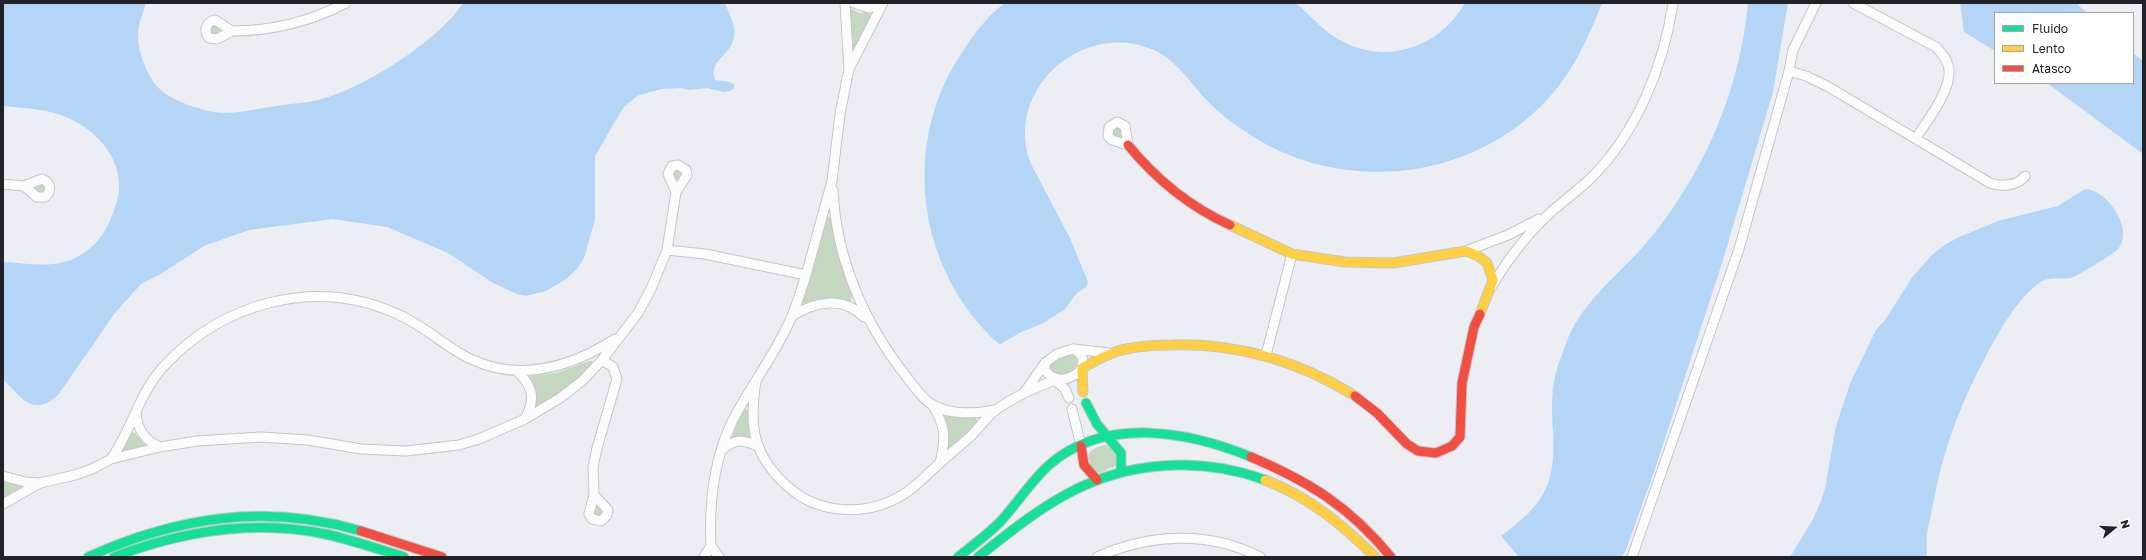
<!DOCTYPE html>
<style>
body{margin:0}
#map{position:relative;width:2146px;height:560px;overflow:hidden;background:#eceef4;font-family:"Golos Text",sans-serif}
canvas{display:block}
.frame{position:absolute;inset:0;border:4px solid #212227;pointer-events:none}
.legend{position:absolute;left:1994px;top:12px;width:140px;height:72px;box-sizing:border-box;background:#fff;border:1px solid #a6a7a9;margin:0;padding:5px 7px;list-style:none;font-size:12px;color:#212227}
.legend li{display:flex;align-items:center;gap:8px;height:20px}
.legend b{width:20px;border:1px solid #a6a7a9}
.north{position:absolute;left:2094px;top:508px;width:40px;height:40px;-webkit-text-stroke:3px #fff;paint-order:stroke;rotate:72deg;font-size:11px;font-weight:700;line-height:16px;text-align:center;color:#212227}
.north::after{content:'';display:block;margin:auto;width:14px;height:18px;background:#212227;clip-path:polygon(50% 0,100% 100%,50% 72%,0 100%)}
</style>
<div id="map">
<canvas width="2146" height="560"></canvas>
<div class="frame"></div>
<ul class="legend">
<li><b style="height:5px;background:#16e098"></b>Fluido</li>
<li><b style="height:5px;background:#ffcf43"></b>Lento</li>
<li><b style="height:5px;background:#f24e42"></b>Atasco</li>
</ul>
<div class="north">N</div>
</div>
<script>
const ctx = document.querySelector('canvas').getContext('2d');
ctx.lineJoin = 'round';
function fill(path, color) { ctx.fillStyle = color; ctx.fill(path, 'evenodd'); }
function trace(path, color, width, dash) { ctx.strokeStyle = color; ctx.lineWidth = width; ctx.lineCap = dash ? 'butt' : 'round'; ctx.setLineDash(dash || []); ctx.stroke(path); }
fill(new Path2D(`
 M850 8 859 13 869 12 871 16 855 49H850L847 9Z
 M214 25 221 30 216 37 208 31Z
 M1111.5 133a5.5 5.5 0 1 1 11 0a5.5 5.5 0 1 1-11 0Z
 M676 169 682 174 678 182H676L670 173Z
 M43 183 47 190 41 196 34 189Z
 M827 217H830L832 221 838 254 852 295 851 301 848 302 830 299 800 304Z
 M1071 354 1075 356 1078 361C1073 375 1064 376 1050 374L1048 364 1055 358Z
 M589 361H592L593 365 567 388 536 408 528 379 529 376 556 373Z
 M745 408 748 411 750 436 748 439H731L742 409Z
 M943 415 976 418 978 424 951 451 947 447Z
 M131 432 135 433 145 445 144 448 124 454 121 451Z
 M1104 445 1112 446 1117 451V465L1100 473 1093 471 1086 460C1089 450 1094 448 1104 445Z
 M3 479 21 485V489L3 499Z
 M596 506 602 507 604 513 598 519 591 510Z`), '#c5d7c0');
fill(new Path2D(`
 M3 3H146C143 14 138 23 138 35 138 53 148 79 161 90 172 101 208 113 223 113 241 113 260 108 277 106 294 103 309 103 325 98 367 86 440 39 463 3H725C729 13 736 26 734 37 731 56 708 60 715 80L730 82 734 84V88L730 91 723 92 707 88 689 90 681 88 661 89 637 96 623 108 595 156V220L584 258 577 269 566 279 546 291 526 296 517 294 493 283 448 253 387 227 333 219 249 230 204 246 159 275 141 284 115 313 58 395C33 418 22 398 3 379V262C27 263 52 269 75 258 95 248 107 232 114 210 116 204 119 197 119 190 121 157 97 131 68 118 49 109 24 108 3 106Z
 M1005 3H1296C1310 15 1322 30 1338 39 1384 66 1439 49 1465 3H1602C1587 42 1569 80 1538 109 1462 182 1340 192 1252 136 1234 124 1215 111 1201 94 1185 75 1171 55 1146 47 1076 24 1004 94 1031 164L1070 238 1088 282 1086 287 1076 294 1065 309 1042 324 1021 332 1001 344H999C916 270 900 142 963 51 975 33 987 16 1005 3Z
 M1748 3H1788L1773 92 1722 263 1656 466 1626 550 1622 557H1519L1501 536C1544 504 1556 485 1553 431 1552 415 1551 398 1554 382 1556 368 1563 352 1568 338 1584 300 1620 274 1647 242 1703 176 1740 90 1748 3Z
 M1960 3H2076L2087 13H1995V51L1964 32Z
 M2133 53 2143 61V154L2047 83H2133Z
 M2085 189C2107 190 2134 228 2119 248 2115 253 2076 277 2071 278 2060 280 2049 276 2039 283 2015 302 2000 330 1986 356 1958 409 1943 450 1932 509 1931 517 1928 525 1927 533 1926 540 1927 549 1927 557H1790L1812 521 1821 501 1825 488 1836 426 1851 381 1876 330 1885 320 1913 276 1932 255 1943 246 1957 238 1998 221 2058 206Z`), '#b5d5f7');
const street = new Path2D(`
 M854 3 869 8 882 3
 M1853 3 1936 47C1941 53 1946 57 1948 65 1955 86 1927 121 1916 138
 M215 20 232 31 217 39 209 38C203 31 206 22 215 20Z
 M232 31C273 31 309 22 346 3
 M849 69 883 3
 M1789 71 1793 50 1816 3
 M1117 122 1125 126 1128 145 1112 140 1108 136 1109 127Z
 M678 165 686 170 687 175 676 192 668 174 672 166Z
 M42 179C51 182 52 191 45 197H37L24 186Z
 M3 184 24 186
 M833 190C836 258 864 323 906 376 913 385 922 399 933 405 950 415 976 414 995 410
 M667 250 705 254 806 275 832 181 840 114 849 69 845 3
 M1466 251 1508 235 1539 219
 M1492 286C1508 259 1527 234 1550 213 1564 200 1579 190 1592 177 1637 132 1664 65 1673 3
 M792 316C816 301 843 296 864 317
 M1073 349C1083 353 1086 363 1079 372 1067 381 1054 383 1045 370V363L1057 354Z
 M1074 349 1109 353
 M1266 355 1292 254
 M517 371C533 386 536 399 525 419
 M756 381C749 425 752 454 787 486 820 516 870 517 907 492 920 483 929 472 941 462 951 453 961 445 971 436 979 428 986 417 996 410 1013 397 1035 388 1055 380L1065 389 1069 398
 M1024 393 1045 363
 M932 404C946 427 946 437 940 463
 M1072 409 1081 446
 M136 412C137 429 144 440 160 447
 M722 450C733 439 743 439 757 446
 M111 459C133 428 138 394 165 365 224 302 316 277 397 314 421 324 439 341 461 354 514 384 568 369 615 339
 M3 476 25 482 39 483
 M594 495 593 467 597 448 617 379 613 367 602 360
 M594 495 608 510 607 515 601 521 592 519 589 514Z
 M3 504 40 483 75 475 92 469 111 459 160 447 197 441 261 437 308 440 361 449 406 451 459 445 479 439 525 419 560 398 582 381 602 360 638 313 651 289 667 250 676 192
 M711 546C709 505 713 463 731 424 745 395 765 369 780 340 792 320 799 297 806 275
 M704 557 711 546 719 557
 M1097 557C1149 534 1208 530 1260 557
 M1632 557 1739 249 1789 71 1806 76 1827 86 1990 183C2001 187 2018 186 2025 176`);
const fast = new Path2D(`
 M1086 403 1097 424 1121 453V472
 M88 557C177 517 266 503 361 531
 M114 557C182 531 253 519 325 534 352 540 378 549 404 557
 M958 557C972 546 987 535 1000 522 1017 504 1030 482 1049 465 1105 416 1188 431 1251 457
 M978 557C1006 535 1034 512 1065 495 1126 461 1199 456 1265 480`);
const slow = new Path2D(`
 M1230 225 1292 254 1345 262 1393 263 1466 251 1478 256 1487 263 1493 280 1480 314
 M1083 392 1082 368C1094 362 1105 355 1118 351 1135 346 1154 345 1172 345 1238 343 1300 362 1355 396
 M1265 480C1309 497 1342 524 1375 557`);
const jam = new Path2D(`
 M1128 145C1155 178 1190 207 1230 225
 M1355 396 1377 413 1407 444 1418 451 1436 453 1452 446 1460 437 1462 383 1474 327 1480 314
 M1081 446 1084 465 1097 480
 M1251 457C1310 482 1350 507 1391 557
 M361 531 442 557`);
trace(street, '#c4c6ca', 11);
trace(fast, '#c4c6ca', 11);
trace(slow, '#c4c6ca', 11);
trace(jam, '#c4c6ca', 11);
trace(street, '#fcfcfd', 9);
trace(fast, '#16e098', 9);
trace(slow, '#ffcf43', 9);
trace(jam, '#f24e42', 9);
</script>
